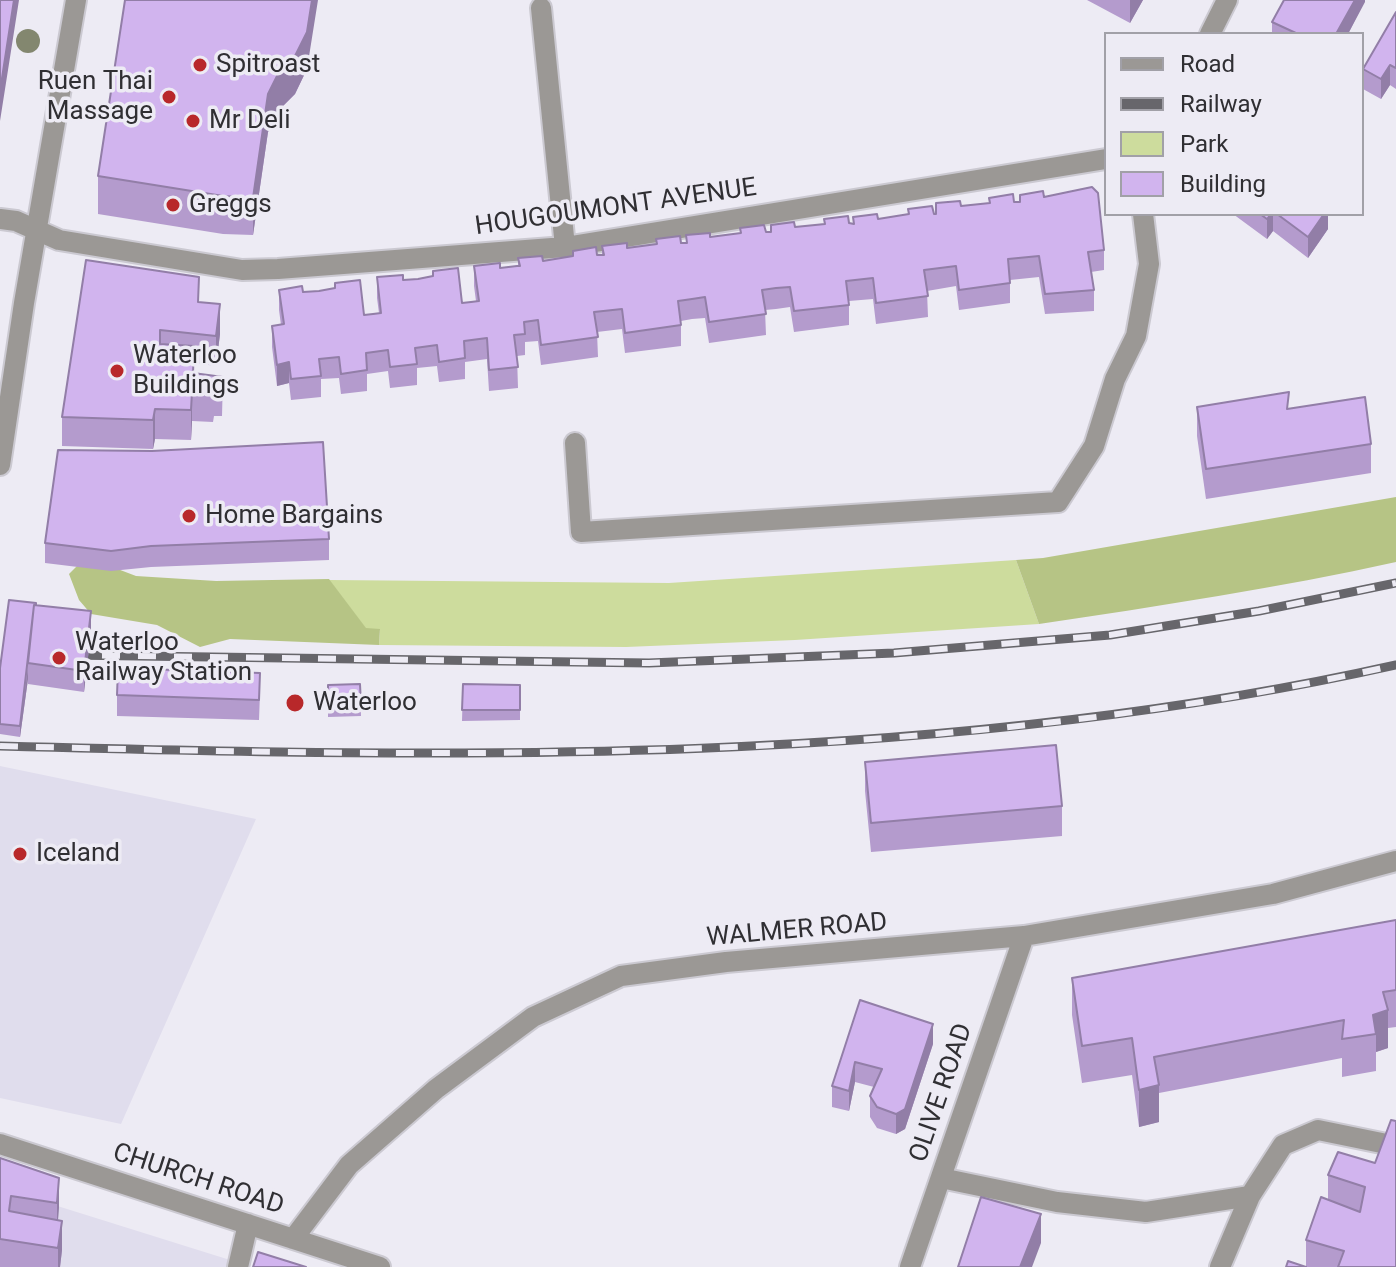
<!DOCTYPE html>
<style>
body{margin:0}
#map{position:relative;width:1396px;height:1267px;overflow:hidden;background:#edebf4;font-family:Roboto,sans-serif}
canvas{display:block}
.legend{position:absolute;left:1104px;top:32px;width:260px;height:184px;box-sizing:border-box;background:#edebf4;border:2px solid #a1a0a7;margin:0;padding:10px 14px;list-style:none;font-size:24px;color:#302f33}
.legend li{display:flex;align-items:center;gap:16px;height:40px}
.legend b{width:40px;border:2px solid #a1a0a7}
</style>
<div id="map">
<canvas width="1396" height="1267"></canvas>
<ul class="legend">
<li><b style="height:10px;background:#9b9895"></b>Road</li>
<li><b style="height:10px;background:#67666b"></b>Railway</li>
<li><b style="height:22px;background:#cddc9d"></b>Park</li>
<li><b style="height:22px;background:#d1b4ee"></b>Building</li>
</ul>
</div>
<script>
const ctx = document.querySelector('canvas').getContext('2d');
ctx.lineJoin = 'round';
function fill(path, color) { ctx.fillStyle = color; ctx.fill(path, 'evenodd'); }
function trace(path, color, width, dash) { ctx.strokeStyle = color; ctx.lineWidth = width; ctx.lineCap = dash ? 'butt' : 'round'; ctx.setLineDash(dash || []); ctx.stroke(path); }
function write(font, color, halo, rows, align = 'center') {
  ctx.font = font + ' Roboto,sans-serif'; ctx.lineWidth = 7; ctx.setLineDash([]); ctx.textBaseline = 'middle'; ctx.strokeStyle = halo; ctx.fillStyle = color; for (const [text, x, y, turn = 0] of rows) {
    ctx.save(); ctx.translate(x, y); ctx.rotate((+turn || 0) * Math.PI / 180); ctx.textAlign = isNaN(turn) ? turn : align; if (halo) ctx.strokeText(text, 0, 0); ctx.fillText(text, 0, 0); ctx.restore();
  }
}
fill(new Path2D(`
 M0 766 256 819 121 1124 0 1098Z
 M0 1188 230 1260 227 1267H0Z`), '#e0dded');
fill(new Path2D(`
 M1016 560 1039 624 795 640 626 647 379 645 380 630 366 629 329 580 669 583Z`), '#cddc9d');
fill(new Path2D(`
 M1396 497V562C1278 588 1159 606 1039 624L1016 560 1043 558Z
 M86 557 136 576 216 581 329 579 366 628 380 629 379 645 230 639 200 647 157 625 91 614 79 600 69 574Z`), '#b6c485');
const minor = new Path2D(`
 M541 8 565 247
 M1210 34 1227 0
 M0 219 16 221 59 240 242 270 278 269 565 247 1106 159
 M575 443 581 532 1058 502 1094 446 1115 379 1136 336 1149 264 1143 214
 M0 465 24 303 76 0
 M0 1144 380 1267
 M941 1178 1057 1202 1146 1212 1250 1196
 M293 1239 349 1165 436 1089 533 1017 621 976 726 962 1024 936 1273 894 1396 861
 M238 1267 248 1224
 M910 1267 1024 936
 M1220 1267 1250 1196 1283 1145 1318 1130 1396 1146`);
trace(minor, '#cbc9d1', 24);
trace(minor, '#9b9895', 20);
const rail = new Path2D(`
 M66 655 649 663 894 653 1110 635 1259 611 1396 583
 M0 746C465 758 940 767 1396 665`);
trace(rail, '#67666b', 9);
trace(rail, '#edebf4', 6, [18]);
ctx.fillStyle = '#83876f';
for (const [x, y] of [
 [28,41]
]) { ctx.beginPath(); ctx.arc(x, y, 12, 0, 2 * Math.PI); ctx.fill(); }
fill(new Path2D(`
 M1087 0H1143L1130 23Z
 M1365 0 1348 34H1272V22Z
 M1396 12V89L1390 85 1381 99 1363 89V69Z
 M307 69 295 94 279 110 268 132 253 235 223 234 98 214V176Z
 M1044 197 1104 250V270L1091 272 1094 290V311L1045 314 1039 277 1010 280V303L959 310 956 286 927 291 928 317 876 324 873 299 849 301V325L794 332 790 307 776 309 765 310 766 335 709 343 705 318 692 319 681 321V346L625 353 622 329 597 332 598 357 541 365 538 341 525 342V355L517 356 518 388 489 391 487 359 465 362V379L439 382 437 366 417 368V385L390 388 388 371 367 374V391L341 394 339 378 321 379V397L291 400 289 383 277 386 272 347V326L281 325 279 310V290L303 292 364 315 379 313 377 298V277L403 280 462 303 476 301 474 286V266L500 268 518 266V258L543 261 573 256V251L602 255V246L627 248 686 243V235L710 237 740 234V228L771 232 795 227 824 224V219L853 224V217L878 219 908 214V209L934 214 961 206 989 203V198L1018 202Z
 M1233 214H1328V229L1308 258 1273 231 1267 239Z
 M86 260 199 303 220 334 216 366 194 363V373L223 377 222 416H214L213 422 192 421 191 440 155 439 153 449 62 446V417Z
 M1197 407 1289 409 1371 444V473L1206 499 1197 436Z
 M329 539V560L151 567 111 571 45 563V543Z
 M36 605 91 631 84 692 28 684V679L20 737 0 734V668Z
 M360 684 361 716 328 717V685Z
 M463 684 520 685V720L462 721Z
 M260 693 259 720 117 716V695Z
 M865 762 1062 806V836L871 852 865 791Z
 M1396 920V1027L1388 1028V1048L1376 1052V1071L1342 1077V1058L1159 1093V1122L1139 1127 1132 1075 1082 1083 1072 1015V978Z
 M860 1000 933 1044 905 1129 896 1134 877 1128 870 1117V1096L874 1087 855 1082 849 1111 832 1107V1086Z
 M0 1158 59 1178 58 1220 62 1250 60 1267H0Z
 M1375 1163 1396 1267H1306V1240L1328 1200V1175Z`), '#b49bcd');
fill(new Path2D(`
 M14 0H19L0 121V91Z
 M312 0H318L307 69 295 94 279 110 268 132 253 235V198L268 94Z
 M1130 0H1143L1130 23Z
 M1355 0H1365V2L1348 34H1336Z
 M1390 65V85L1381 99V79Z
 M1271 214H1273V231L1267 239V219Z
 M1324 214H1328V229L1308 258V237Z
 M220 304V334L216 366V336Z
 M289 362V383L277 386V365Z
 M192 392V421L191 440V410Z
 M155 409V439L153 449V420Z
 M91 611V631L84 692V671Z
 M28 669V679L20 737V726Z
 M1388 1010V1048L1376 1052V1034L1373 1015Z
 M933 1024V1044L905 1129 896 1134V1114Z
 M855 1062V1082L849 1111V1091Z
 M1159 1085V1122L1139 1127V1090Z
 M59 1178V1208L57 1232V1203Z
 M1041 1214V1243L1032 1267H1020Z
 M62 1221V1250L60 1267H58V1248Z`), '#927ea7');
const building = new Path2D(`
 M0 0H14L0 91Z
 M125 0H312L307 32 295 56 279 72 268 94 253 198 223 196 98 176Z
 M1284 0H1355L1336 34H1298L1272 22Z
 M1396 12V68L1390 65 1381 79 1363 69Z
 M1092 187 1098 193 1104 250 1088 252 1094 290 1045 294 1039 256 1008 259 1010 283 959 290 956 266 924 270 928 296 876 303 873 278 846 281 849 305 794 311 790 287 776 288 762 290 766 314 709 322 705 297 692 299 678 301 681 325 625 333 622 309 594 312 598 337 541 345 538 320 524 322 525 334 514 335 518 367 489 370 487 338 464 341 465 358 439 362 437 345 415 348 417 364 390 367 388 350 366 353 367 370 341 374 339 357 319 359 321 376 291 379 289 362 277 365 272 326 284 324 279 290 302 286 303 292 319 291 335 288V283L360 280 364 315 373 314 381 313 377 277 403 275V280L418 279 433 276V271L458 268 462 303 471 302 479 301 474 266 500 263V268L517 266H520L518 258 542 256 543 261 573 256V251L596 247 597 255H604L602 246 627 243V248L657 244 656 239 680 236 681 243H687L686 235 710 233V237L741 233 740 228 764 225 766 232H771V225L794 222 795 227 825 224 824 219 848 216 849 223 854 224 853 217 877 214 878 219 909 214 908 209 932 206 934 214H936V203L960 201 961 206 990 203 989 198 1013 194 1014 202H1020V195L1043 191 1044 197Z
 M1260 214H1271L1267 219Z
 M1277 214H1324L1308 237Z
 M86 260 199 277 198 302 220 304 216 336 160 330V344L194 346 193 373 223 377 222 386H214L213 393 192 392 191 410 155 409 153 420 62 417Z
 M1289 392 1287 409 1365 397 1371 444 1206 469 1197 407Z
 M323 442 329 539 151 546 111 551 45 543 58 450 152 451Z
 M9 600 36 603V605H34L20 726 0 724V668Z
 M34 605 91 611 84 671 28 663Z
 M118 668 260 673 259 700 117 695Z
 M360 684 361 705 328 706V685Z
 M463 684 520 685V710H462Z
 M1056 745 1062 806 871 823 865 762Z
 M1396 920V990L1383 992 1388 1010 1373 1015 1376 1034 1342 1039 1344 1020 1154 1057 1159 1085 1139 1090 1132 1038 1082 1046 1072 978Z
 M860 1000 933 1024 905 1109 896 1114 877 1107 870 1096 882 1069 855 1062 849 1091 832 1086Z
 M1391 1120 1396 1121V1267H1338L1344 1251 1306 1240 1321 1197 1360 1212 1365 1187 1328 1175 1338 1152 1375 1163Z
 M0 1158 59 1178 57 1203 11 1196 9 1211 62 1221 58 1248 0 1239Z
 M981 1197 1041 1214 1020 1267H958Z
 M258 1252 306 1267H253Z
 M1288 1261 1306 1267H1286Z`);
fill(building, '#d1b4ee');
trace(building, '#927ea7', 2);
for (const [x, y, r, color] of [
 [200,65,8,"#b8282a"],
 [169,97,8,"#b8282a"],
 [193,121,8,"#b8282a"],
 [173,205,8,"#b8282a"],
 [117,371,8,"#b8282a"],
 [189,516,8,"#b8282a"],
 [59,658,8,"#b8282a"],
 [295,703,10,"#b8282a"],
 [20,854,8,"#b8282a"]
]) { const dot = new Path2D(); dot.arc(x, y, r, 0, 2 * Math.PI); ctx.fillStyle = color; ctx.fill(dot); trace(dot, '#edebf4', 3); }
write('26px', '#302f33', '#edebf4', [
 ["Spitroast",216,65],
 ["Ruen Thai",153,82,"right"],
 ["Massage",153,112,"right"],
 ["Mr Deli",209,121],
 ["Greggs",189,205],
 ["Waterloo",133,356],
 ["Buildings",133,386],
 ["Home Bargains",205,516],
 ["Waterloo",75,643],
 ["Railway Station",75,673],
 ["Waterloo",313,703],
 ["Iceland",36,854]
], 'left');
write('26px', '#302f33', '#edebf4', [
 ["HOUGOUMONT AVENUE",616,208,-8],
 ["WALMER ROAD",797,931,-5],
 ["OLIVE ROAD",942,1093,-71],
 ["CHURCH ROAD",198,1180,18]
]);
</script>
